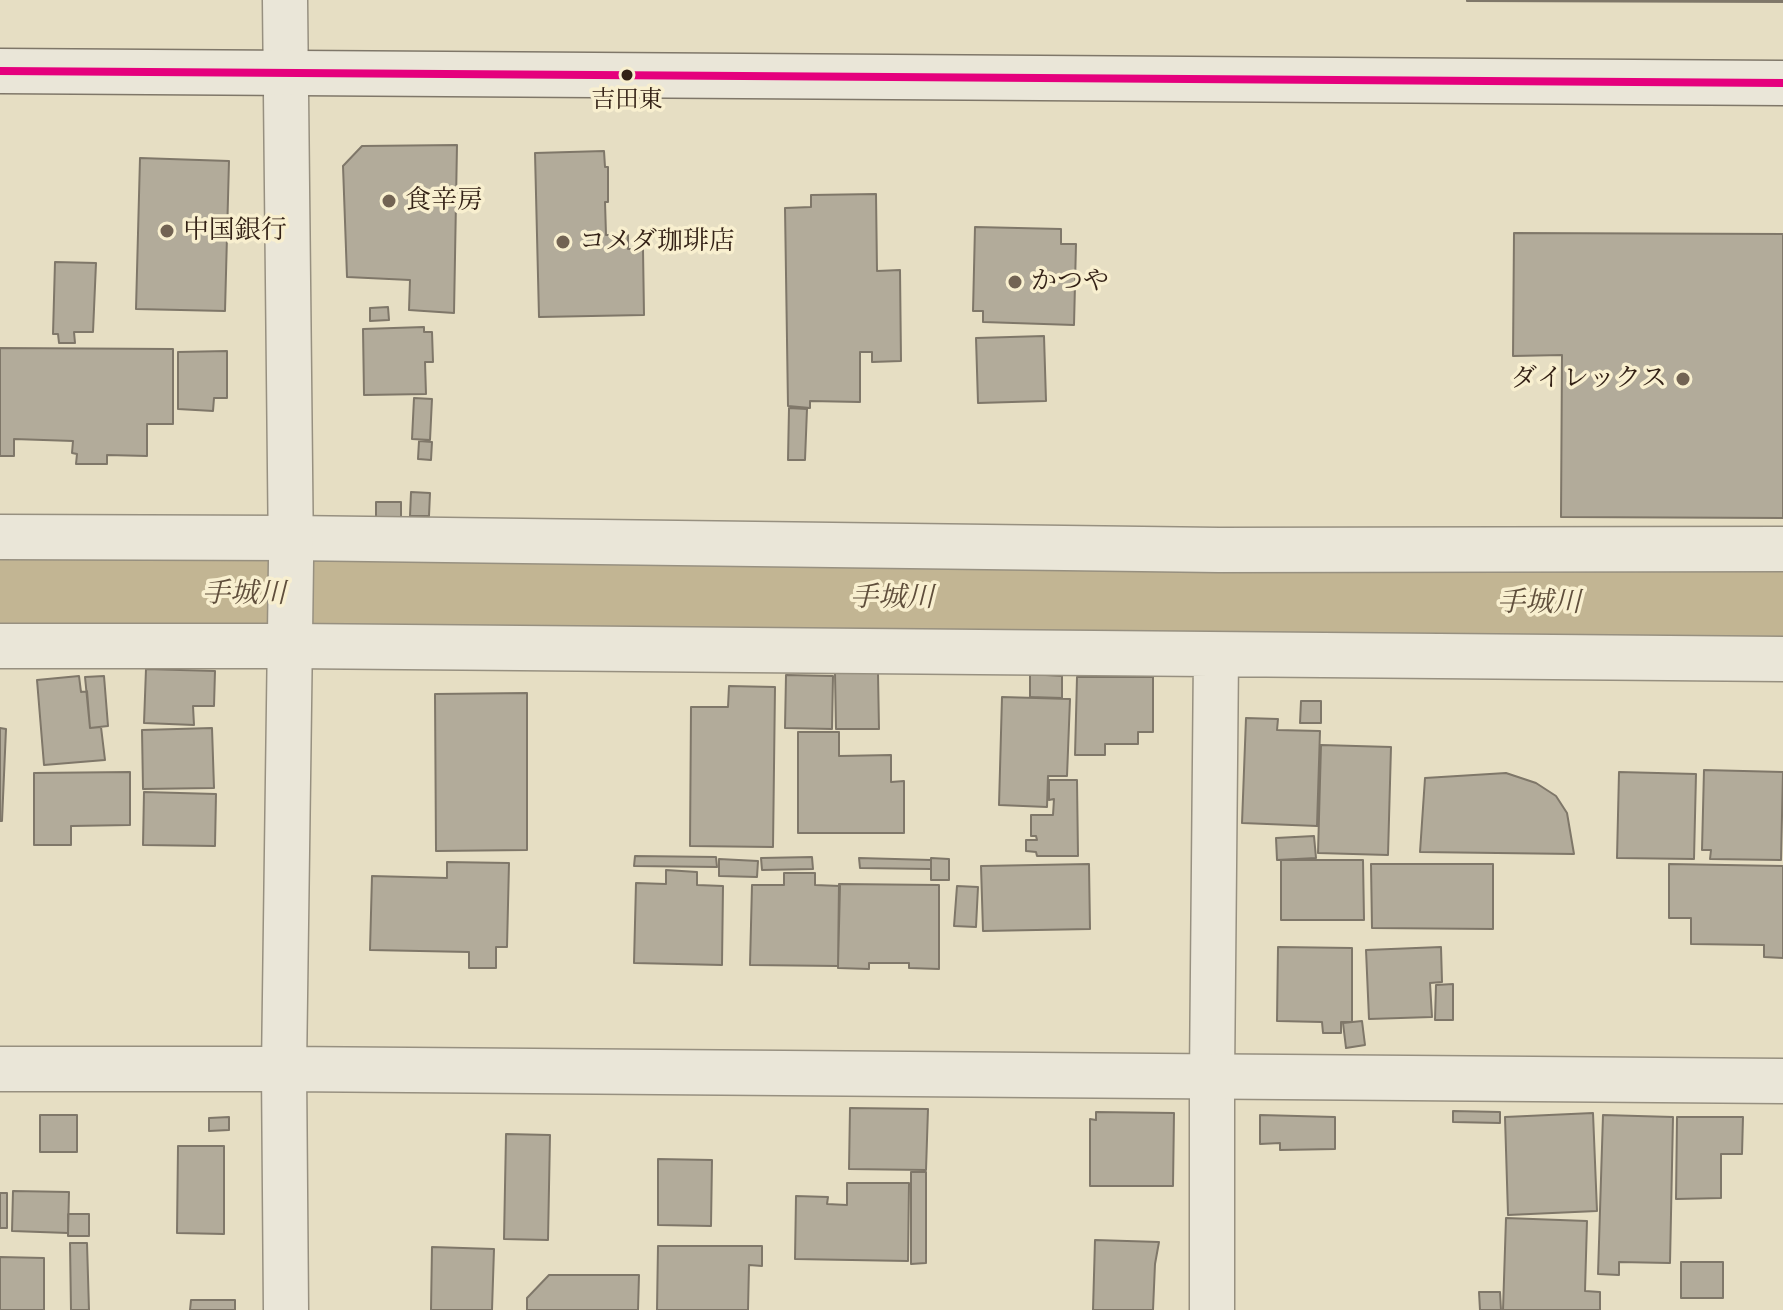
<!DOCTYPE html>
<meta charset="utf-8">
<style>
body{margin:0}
canvas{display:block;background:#e6dec3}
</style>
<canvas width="1783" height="1310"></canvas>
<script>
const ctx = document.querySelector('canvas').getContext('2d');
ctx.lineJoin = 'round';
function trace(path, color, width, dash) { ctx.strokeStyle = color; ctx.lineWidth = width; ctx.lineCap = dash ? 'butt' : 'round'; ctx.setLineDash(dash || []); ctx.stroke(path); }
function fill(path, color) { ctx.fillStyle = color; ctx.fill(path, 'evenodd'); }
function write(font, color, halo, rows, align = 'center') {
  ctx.font = font + ' "Gentium Book Plus","Noto Serif JP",serif'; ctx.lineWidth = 7; ctx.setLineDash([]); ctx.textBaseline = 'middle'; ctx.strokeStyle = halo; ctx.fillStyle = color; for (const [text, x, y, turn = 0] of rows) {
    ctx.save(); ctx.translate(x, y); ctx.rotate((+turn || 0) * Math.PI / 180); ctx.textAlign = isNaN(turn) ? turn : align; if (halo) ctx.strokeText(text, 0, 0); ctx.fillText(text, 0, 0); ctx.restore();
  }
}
trace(new Path2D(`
 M0 593 210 594 400 599 1783 605`), '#c2b593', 90);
const building = new Path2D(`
 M1467 0H1783V2L1467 1Z
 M457 145 454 313 409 310 410 280 347 277 343 166 362 146Z
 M604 151 605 167H608V202H605L606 235H628V249H643L644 315 539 317 535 153Z
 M140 158 229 161 225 311 136 309Z
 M876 194 877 271 900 270 901 361 872 362V352H860V402L810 401V408L788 406 785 208 811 207V195Z
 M975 227 1061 229V244H1076L1074 325 983 322V311H973Z
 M1514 233 1783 234V518L1561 517 1562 355 1513 356Z
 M55 262 96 263 93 332H74L75 343H59L58 334H53Z
 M388 307 389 320 370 321V308Z
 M424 327V332H432L433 362H425L426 394 364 395 363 329Z
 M1044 336 1046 401 978 403 976 338Z
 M0 348 173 349V424H147V456L107 455V464H76L77 454 72 453 73 441 14 439V456H0Z
 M227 351V398H214L213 411 178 409V352Z
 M414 398 432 399 430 440 412 439Z
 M789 408 807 409 805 460H788Z
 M419 441 432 442 431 460 418 459Z
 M411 492 430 493 429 516H410Z
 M376 502H401V517H376Z
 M146 669 215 671 214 706H193L194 725 144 723Z
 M835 673H878L879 729H836Z
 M1030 674 1062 676V698L1030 697Z
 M786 675 833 676 832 729 785 728Z
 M79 676 81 692 87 691 90 728 101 727 105 760 44 765 37 680Z
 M104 676 108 726 90 728 85 677Z
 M1077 677H1153V732H1138V744H1105V755H1075Z
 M729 686 775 687 773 847 690 846 691 707H728Z
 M527 693V850L436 851 435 694Z
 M1002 697 1070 699 1067 776H1048L1047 807 999 805Z
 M1301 701H1321V723H1300Z
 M1246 718 1278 719 1277 730 1320 731 1317 826 1242 823Z
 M0 728 6 729 2 821H0Z
 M212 728 214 788 143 789 142 730Z
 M798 732H839V756L891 755V782L904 781V833H798Z
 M1321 745 1391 747 1388 855 1318 853Z
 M1704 770 1783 772 1781 860 1710 859 1711 850H1702Z
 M130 772V825L71 826V845H34V773Z
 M1619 772 1696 774 1694 859 1617 858Z
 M1506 773 1536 783 1556 796 1567 813 1574 854 1420 852 1425 778Z
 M1049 780H1077L1078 856H1037L1036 852 1026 851V840H1037L1036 836H1031V815H1053L1054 799 1049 800Z
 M144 792 216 794 215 846 143 845Z
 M1314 836 1316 858 1277 860 1276 838Z
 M635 856 716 857 717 867 634 866Z
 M812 857 813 869 762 870 761 858Z
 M859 858 931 860V869L860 868Z
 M931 858 949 859V880H931Z
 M719 859 758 861 757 877 719 876Z
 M1281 860H1363L1364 920H1281Z
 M447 862 509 863 507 947H496V968H469V952L370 950 372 876 447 878Z
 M1089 864 1090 929 983 931 981 866Z
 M1371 864H1493V929L1372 928Z
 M1669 864 1783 866V958L1764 957V945L1691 944V918H1669Z
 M666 870 697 872V885L723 886 722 965 634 963 636 883 666 884Z
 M784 873H815V885L840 886 838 966 750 965 752 885H784Z
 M839 884 939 885V969L909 968V963H869V969L838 968Z
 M957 886 978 887 976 927 954 926Z
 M1278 947 1352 948V1022H1341V1033H1323L1322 1022 1277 1021Z
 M1441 947 1442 982 1430 983 1432 1017 1369 1019 1366 950Z
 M1453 984V1020H1435L1436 985Z
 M1362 1021 1365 1045 1346 1048 1343 1023Z
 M850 1108 928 1109 926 1170 849 1169Z
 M1453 1111 1500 1112V1123L1453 1122Z
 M1096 1112 1174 1113 1173 1186H1090V1119L1096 1120Z
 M1593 1113 1597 1211 1508 1215 1505 1117Z
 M40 1115H77V1152H40Z
 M1260 1115 1335 1117V1149L1280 1150V1143L1260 1144Z
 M1603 1115 1673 1117 1670 1263 1619 1262V1275L1598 1274Z
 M229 1117V1130L209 1131V1118Z
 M1677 1117H1743L1742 1154H1721V1198L1676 1199Z
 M506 1134 550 1135 548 1240 504 1239Z
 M178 1146H224V1234L177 1233Z
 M658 1159 712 1160 711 1226 658 1225Z
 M911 1172H926V1263L911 1264Z
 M847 1183H909L908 1261 795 1259 796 1196 828 1197 827 1204 847 1205Z
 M13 1191 69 1192 68 1233 12 1231Z
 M0 1193H7V1228H0Z
 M68 1214H89V1236H68Z
 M1506 1218 1587 1221 1585 1291 1600 1292V1310H1503Z
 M1095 1240 1159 1242 1155 1264 1153 1310H1093Z
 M70 1243H87L89 1310H71Z
 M658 1246H762V1266L749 1265 748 1310H657Z
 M432 1247 494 1249 492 1310H431Z
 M0 1257 44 1258V1310H0Z
 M1681 1262H1723V1298H1681Z
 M549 1275H639L638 1310H527V1298Z
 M1479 1292H1500L1501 1310H1480Z
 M191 1300H235V1310H190Z`);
fill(building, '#b2ab9a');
trace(building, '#7f7769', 2);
const minor = new Path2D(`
 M0 537 291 538 1219 550 1783 549
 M0 646H290L1783 659
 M1212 1310V1077L1216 655`);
const tertiary = new Path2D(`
 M285 0 291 561 284 1069 286 1310
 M0 1069H284L1783 1081`);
const secondary = new Path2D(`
 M0 71 1783 83`);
trace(minor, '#979080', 47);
trace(tertiary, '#979080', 47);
trace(secondary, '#7f7769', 47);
trace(minor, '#eae6d8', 44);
trace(tertiary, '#eae6d8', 44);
trace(secondary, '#eae6d8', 44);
trace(new Path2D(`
 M0 71 1783 83`), '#e5007d', 8);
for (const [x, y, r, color] of [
 [627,75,7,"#332116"],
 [389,201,8,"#726353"],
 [167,231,8,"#726353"],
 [563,242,8,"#726353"],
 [1015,282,8,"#726353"],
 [1683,379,8,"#726353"]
]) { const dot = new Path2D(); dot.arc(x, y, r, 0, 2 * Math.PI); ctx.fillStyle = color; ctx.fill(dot); trace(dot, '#f8efcf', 3); }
write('24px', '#332116', '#f8efcf', [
 ["吉田東",627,101]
]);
write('26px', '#332116', '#f8efcf', [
 ["食辛房",405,201],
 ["中国銀行",183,231],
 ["コメダ珈琲店",579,242],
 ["かつや",1031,282],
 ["ダイレックス",1667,379,"right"]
], 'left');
write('italic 28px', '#5f4e3b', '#f8efcf', [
 ["手城川",244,595],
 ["手城川",892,599],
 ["手城川",1539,604]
]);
</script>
